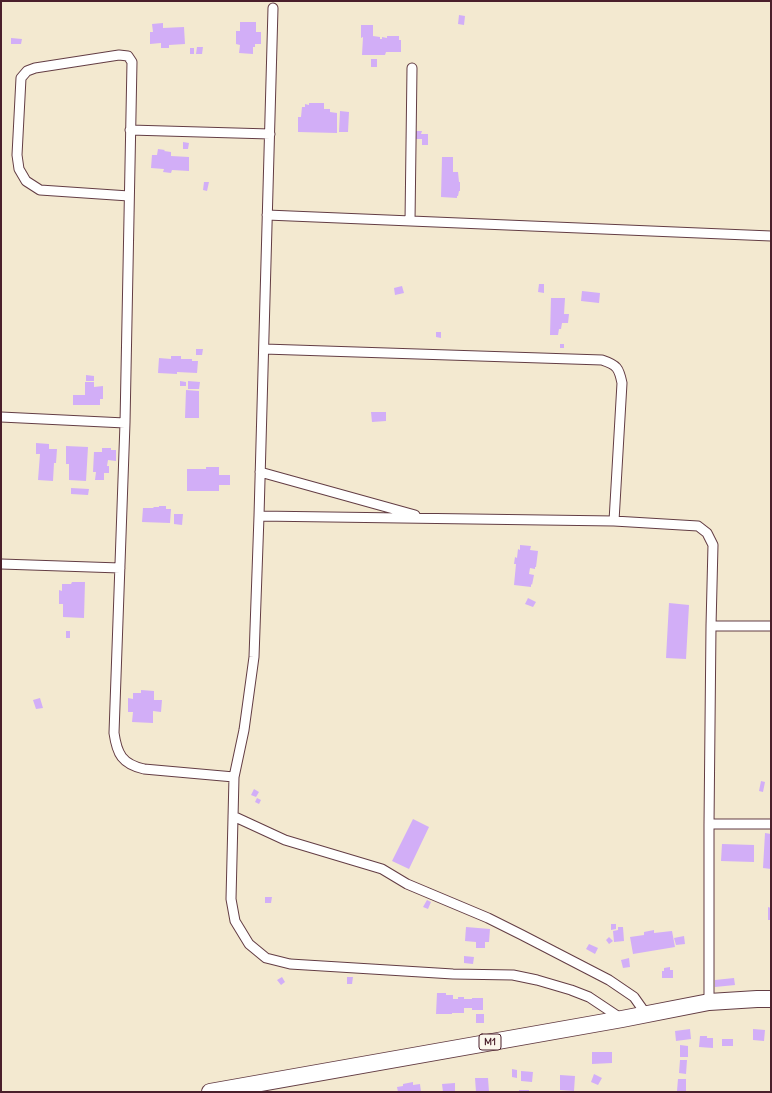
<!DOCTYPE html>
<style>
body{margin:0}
#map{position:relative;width:772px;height:1093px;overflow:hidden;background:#f3e9d0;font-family:Delius,sans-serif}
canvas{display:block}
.frame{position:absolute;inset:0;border:2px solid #4a1f2b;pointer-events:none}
</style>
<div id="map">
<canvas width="772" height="1093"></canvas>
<div class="frame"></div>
</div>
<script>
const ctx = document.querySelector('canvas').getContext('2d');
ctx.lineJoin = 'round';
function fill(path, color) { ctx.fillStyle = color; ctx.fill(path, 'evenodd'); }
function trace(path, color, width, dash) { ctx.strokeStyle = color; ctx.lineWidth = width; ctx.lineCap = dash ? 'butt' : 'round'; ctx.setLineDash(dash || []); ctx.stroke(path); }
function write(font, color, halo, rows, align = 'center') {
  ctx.font = font + ' Delius,sans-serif'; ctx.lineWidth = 3; ctx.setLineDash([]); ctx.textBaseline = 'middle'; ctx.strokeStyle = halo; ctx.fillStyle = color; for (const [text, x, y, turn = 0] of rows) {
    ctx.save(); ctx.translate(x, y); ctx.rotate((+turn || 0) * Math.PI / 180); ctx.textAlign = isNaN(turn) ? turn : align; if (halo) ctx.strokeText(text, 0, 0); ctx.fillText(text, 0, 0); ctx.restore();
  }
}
fill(new Path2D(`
 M459 15 465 16 464 25 458 24Z
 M240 22H256V32H261V44H255V47H253V54L239 53 240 45 236 44V31H240Z
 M163 23V28L184 27 185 44 169 45V48H161V43L150 44V32H153L152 24Z
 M361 25H373V36L380 37V39H382V37L387 38V36H399V40H401V52H386L385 55H362L363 37 361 38Z
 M11 38 22 39 21 44H11Z
 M197 47H203L202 54H196Z
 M190 48H194V54H190Z
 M371 59H377V67H371Z
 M309 103H324V109H330V112L337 113V133L298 132V117H301L302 107H305V104L309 105Z
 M340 111 349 112 348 132H339Z
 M416 131H422L421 134H428V145H422V139H416Z
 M183 142 189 143 188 149H183Z
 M158 149 165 150 164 151 171 152V156L189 157V171L172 170 171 173 163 172 164 169 151 168 152 155H157Z
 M442 157H453V172H458L459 182H460V191H459L458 196H457V198L441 197Z
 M204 182H209L207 191 203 190Z
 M539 284H544V293L538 292Z
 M402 286 404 293 395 295 394 288Z
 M582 291 600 293 599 303 581 301Z
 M551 298H565L564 314H569L568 323H562L561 329H559L558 335H550Z
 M436 332H441V338L436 337Z
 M560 344H564V348H560Z
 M196 349H203L202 355H196Z
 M171 356H181V359H192V361H198L197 373 177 372V374L158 373 159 358 171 359Z
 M86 375 94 376V381H86Z
 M180 381 186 382V386H180Z
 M188 381 200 382 199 389H188Z
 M85 382H94V387L103 386V399H100V405H73V395H85Z
 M186 390 199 391V418H185Z
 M371 412H386V421L372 422Z
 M36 443 49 444V449H57L56 463H54L53 481 38 480 40 454H36Z
 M66 446 88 447 86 481 69 480V464H66Z
 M102 448H111V450H116V461L108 460 107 466H109V473H104V480H95L96 472H93L94 452H102Z
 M206 467H219V475H230V485H219V491H187V469H206Z
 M71 488 89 489 88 495 71 494Z
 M159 506H166V509H171L170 523 142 522 143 508H153L154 507H159Z
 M174 514H183L182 525 174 524Z
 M520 545 531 546 530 550 538 551 536 567H535V569L530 568 529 574 534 575 532 585 531 584V587L514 585 516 564H514L515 557 517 558 518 549 520 550Z
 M72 582H85L84 618 63 617V604H59V590L62 591V584H71Z
 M528 598 536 602 533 607 525 604Z
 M669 603 689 605 686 659 666 658Z
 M66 631H70V638H66Z
 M141 690 154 691V700H162L161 712 153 711V723L132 722 133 712H128V698L133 699V693H141Z
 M40 698 43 708 36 709 33 700Z
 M761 781 765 782 763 792 759 791Z
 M254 789 259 792 256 797 251 795Z
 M257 798 261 800 259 804 255 802Z
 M413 819 429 827 409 869 392 861Z
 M765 833 771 834V869L763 868Z
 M722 844 754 845V862L721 861Z
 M265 897H272L271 903H265Z
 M427 900 431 902 428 909 423 907Z
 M768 907 771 908V920H768Z
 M611 924H616V929L611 930Z
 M466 927 490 929 489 942H485V948H476V942L465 941Z
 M618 927H623L624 941 614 942 613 931 618 930Z
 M654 930V933L672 931 675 947 633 954 630 937 644 935V932Z
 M684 936 685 944 676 945 674 938Z
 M609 937 613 941 609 944 606 940Z
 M589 944 598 948 595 954 586 949Z
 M464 956 474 957 473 964 464 963Z
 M629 958 630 967 623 968 621 960Z
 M670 967V970H673V978H662V971H664V968Z
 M282 977 285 982 281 985 277 980Z
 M347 977H353L352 984H347Z
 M734 978 735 985 715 987V980Z
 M437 993H446V995H453V999H458V997H464V999H472V998H483V1010H472V1008H464V1013H452V1014H436Z
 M476 1014H484V1023H476Z
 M690 1029 691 1039 676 1041 675 1031Z
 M753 1029 765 1030 764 1041 753 1040Z
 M700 1036H707V1038H713V1048L699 1047Z
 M722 1039H733V1046H722Z
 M680 1045 688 1046V1057H680Z
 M592 1052H612V1063L592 1064Z
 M680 1060H687L686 1074 679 1073Z
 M512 1069 517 1070V1078L512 1077Z
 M521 1071 533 1072 532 1082 521 1081Z
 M594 1074 602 1078 598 1085 591 1082Z
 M560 1075 575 1076 574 1091 560 1090Z
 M475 1078H488L489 1092H476Z
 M678 1079H686V1091H677Z
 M413 1082V1085L420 1084 421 1092H398L397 1087 403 1086V1084Z
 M455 1083V1092H443L442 1084Z
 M519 1090H529V1092H519Z`), '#d2aef7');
const street = new Path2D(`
 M273 8 259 516 614 521 698 526 707 533 713 545 711 626
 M130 130 270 134
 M129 196 40 190 26 181 19 169 17 155 21 78 27 71 35 68 119 55 128 56 132 62 125 423 114 733C117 754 122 764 144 769L234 777
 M267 215 771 236
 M410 221 412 68
 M264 349 602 360C617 365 619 368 622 383L614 521
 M1 417 125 423
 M260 472 415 515
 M259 516 254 657 244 730 234 777 231 899 235 921 249 944 266 958 290 964 453 974 513 975 537 980 571 990 589 997 622 1019
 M1 564 120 568
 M233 816 285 840 382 869 407 884 488 918 522 935 609 980 634 997 646 1014
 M709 824H771
 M709 1002V824L711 626H771`);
const highway = new Path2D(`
 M210 1092 622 1019 709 1002 757 999H771`);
trace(street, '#633d44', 11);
trace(highway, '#633d44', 18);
trace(street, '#fff', 9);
trace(highway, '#fff', 16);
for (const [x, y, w] of [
 [490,1042,22]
]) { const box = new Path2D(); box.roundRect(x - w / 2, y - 8, w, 16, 3); ctx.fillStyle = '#fbf7ec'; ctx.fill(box); trace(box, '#4a1f2b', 1); }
write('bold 10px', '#4a1f2b', null, [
 ["M1",490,1042]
]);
</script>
